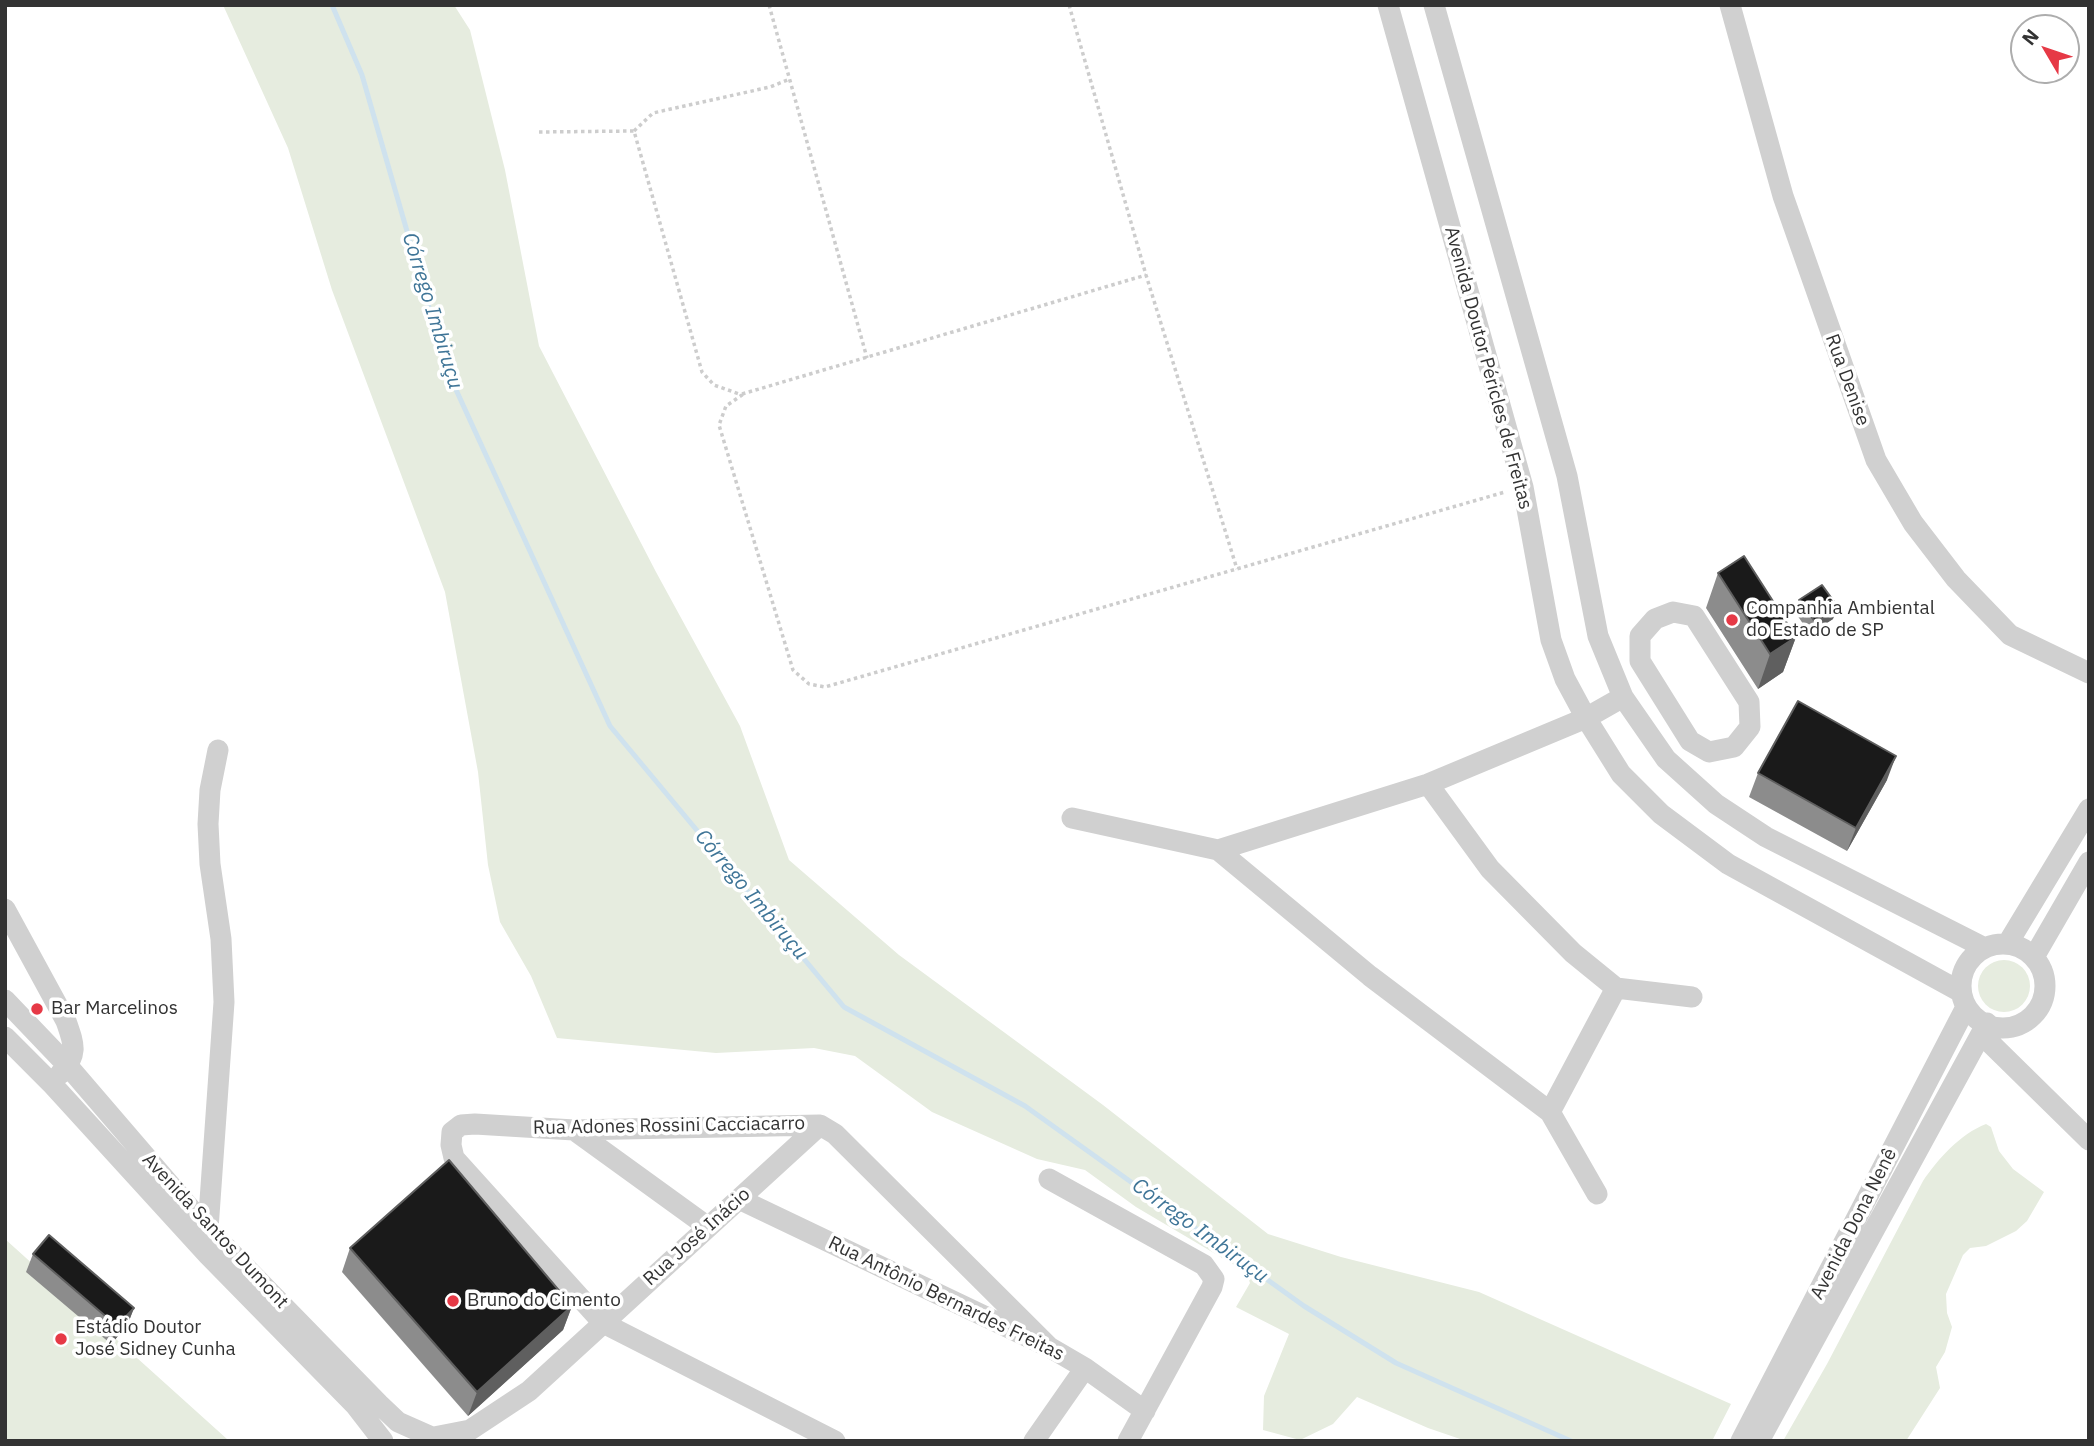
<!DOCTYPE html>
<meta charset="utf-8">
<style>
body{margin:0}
#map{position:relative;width:2094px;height:1446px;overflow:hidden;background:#fff;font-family:"IBM Plex Sans",sans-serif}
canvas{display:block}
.frame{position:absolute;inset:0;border:7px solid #333;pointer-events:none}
.north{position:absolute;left:2010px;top:14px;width:70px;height:70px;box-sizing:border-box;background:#fff;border:2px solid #adadad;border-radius:50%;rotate:309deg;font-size:19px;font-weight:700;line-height:28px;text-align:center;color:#333}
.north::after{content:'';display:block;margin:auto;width:24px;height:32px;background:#e63946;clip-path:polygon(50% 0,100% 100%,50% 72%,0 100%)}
</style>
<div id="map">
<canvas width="2094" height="1446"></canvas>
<div class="frame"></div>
<div class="north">N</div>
</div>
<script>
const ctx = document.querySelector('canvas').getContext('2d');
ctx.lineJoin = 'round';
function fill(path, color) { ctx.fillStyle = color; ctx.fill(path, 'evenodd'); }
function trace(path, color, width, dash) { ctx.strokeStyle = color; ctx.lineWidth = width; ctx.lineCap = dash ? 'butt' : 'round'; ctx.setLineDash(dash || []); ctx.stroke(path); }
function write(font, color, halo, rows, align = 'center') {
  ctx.font = font + ' "IBM Plex Sans",sans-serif'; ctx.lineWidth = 7; ctx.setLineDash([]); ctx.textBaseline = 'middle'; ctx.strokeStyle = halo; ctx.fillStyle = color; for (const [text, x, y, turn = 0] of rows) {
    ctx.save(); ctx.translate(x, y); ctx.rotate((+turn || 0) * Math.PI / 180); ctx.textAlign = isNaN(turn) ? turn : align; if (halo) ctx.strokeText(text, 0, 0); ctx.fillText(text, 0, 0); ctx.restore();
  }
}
fill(new Path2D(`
 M223 5H454L470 30 505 170 539 346 656 572 740 726 789 860 899 955 1103 1105 1268 1234 1341 1257 1479 1292 1731 1404 1712 1441H1466L1428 1428 1357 1397 1333 1424 1300 1440 1263 1430 1264 1396 1289 1334 1236 1307 1250 1283 1246 1272 1136 1207 1085 1170 1037 1159 932 1112 855 1056 814 1048 716 1053 557 1038 531 976 500 922 488 865 478 772 445 592 332 290 288 148Z
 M1978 986a26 26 0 1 1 52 0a26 26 0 1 1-52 0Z
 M1986 1124 1991 1127 1999 1151 2013 1169 2044 1192 2027 1221 2016 1231 1986 1246 1970 1248 1963 1255 1946 1294 1947 1313 1952 1327 1945 1352 1936 1367 1940 1388 1906 1441H1783L1827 1364 1923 1181C1938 1159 1960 1134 1986 1124Z
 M5 1239 227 1439V1441H5Z`), '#e6ecdf');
trace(new Path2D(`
 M332 5 362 75 447 370 610 726 844 1007 1025 1106 1304 1306 1396 1363 1571 1441`), '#cfe2ee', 5);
trace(new Path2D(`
 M769 5 867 358
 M1069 5 1146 275 1237 569
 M634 131 653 113 770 87 790 79
 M539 132 634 131 702 372 714 385 742 395 726 406 719 425 793 670 809 684 825 687 1505 492
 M742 394 1146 275`), '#cdcdcd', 3.5, [3.5, 3.5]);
trace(new Path2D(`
 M1388 5 1523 487 1551 640 1565 679 1586 718 1621 774 1661 814 1728 864 1961 992
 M1434 5 1567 476 1598 636 1623 697 1666 759 1716 804 1766 837 1985 948
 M1730 5 1783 196 1876 460 1913 523 1956 579 2010 635 2089 673
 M1673 612 1694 616 1749 702 1750 727 1734 747 1709 752 1690 741 1640 661V636L1655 619Z
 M1428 784 1490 869 1573 953 1616 988 1692 997
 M1072 818 1218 850 1370 976 1550 1112 1597 1194
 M1218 850 1428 784 1586 718 1623 697
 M5 909 66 1021C74 1044 79 1055 60 1074
 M2008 943 2089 809
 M1961 986a42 42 0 1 1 84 0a42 42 0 1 1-84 0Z
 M2034 957 2089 862
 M5 1000 68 1066 208 1229 379 1404 398 1422 441 1441
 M1981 1034 2089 1140
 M5 1037 51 1083 208 1255 356 1406 383 1441
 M1550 1112 1616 988
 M574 1130 708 1227
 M1049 1179 1204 1265 1214 1279 1212 1287 1128 1441
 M739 1199 1049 1347 1085 1368 1145 1411
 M208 1229 224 1002 221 939 210 864 208 824 210 790 218 750
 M434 1437 470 1430 529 1391 820 1125
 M835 1441 603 1323 454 1158 451 1145 452 1132 461 1125 475 1124 574 1130 820 1125 835 1134 1049 1347
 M1034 1441 1085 1368
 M1741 1441 1966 1007
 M1759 1441 1987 1023`), '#d0d0d0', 21);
fill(new Path2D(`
 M1718 573 1796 637 1783 672 1758 689 1706 608Z
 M1799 600 1833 619 1810 634 1795 612Z
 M1758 773 1887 780 1847 851 1749 797Z
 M350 1248 572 1306 563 1330 468 1416 342 1272Z
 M33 1254 134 1308 127 1326 111 1344 26 1272Z`), '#8c8c8c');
fill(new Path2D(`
 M1838 607 1833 619 1810 634 1815 622Z
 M1796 637 1783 672 1758 689 1770 654Z
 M1896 756 1887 780 1847 851 1856 828Z
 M572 1306 563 1330 468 1416 477 1392Z
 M134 1308 127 1326 111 1344 117 1326Z`), '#5f5f5f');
const building = new Path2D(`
 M1744 556 1796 637 1770 654 1718 573Z
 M1822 585 1838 607 1815 622 1799 600Z
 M1798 701 1896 756 1856 828 1758 773Z
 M449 1160 572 1306 477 1392 350 1248Z
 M49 1235 134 1308 117 1326 33 1254Z`);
fill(building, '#1a1a1a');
trace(building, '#5f5f5f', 2);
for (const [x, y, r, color] of [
 [1732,620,7,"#e63946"],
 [37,1009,7,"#e63946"],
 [453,1301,7,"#e63946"],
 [61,1339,7,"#e63946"]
]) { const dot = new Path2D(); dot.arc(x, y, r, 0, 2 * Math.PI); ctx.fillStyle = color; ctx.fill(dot); trace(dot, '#fff', 2.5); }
write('19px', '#333', '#fff', [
 ["Avenida Doutor Péricles de Freitas",1488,368,75],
 ["Rua Denise",1847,380,70],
 ["Rua Adones Rossini Cacciacarro",669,1126,-1],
 ["Avenida Dona Nenê",1854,1224,-63],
 ["Avenida Santos Dumont",215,1231,47],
 ["Rua José Inácio",697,1237,-42],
 ["Rua Antônio Bernardes Freitas",946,1299,26]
]);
write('19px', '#333', '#fff', [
 ["Companhia Ambiental",1746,609],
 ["do Estado de SP",1746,631],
 ["Bar Marcelinos",51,1009],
 ["Bruno do Cimento",467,1301],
 ["Estádio Doutor",75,1328],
 ["José Sidney Cunha",75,1350]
], 'left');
write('italic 21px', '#3f7597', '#fff', [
 ["Córrego Imbiruçu",432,311,73],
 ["Córrego Imbiruçu",751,895,50],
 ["Córrego Imbiruçu",1200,1231,36]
]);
</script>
